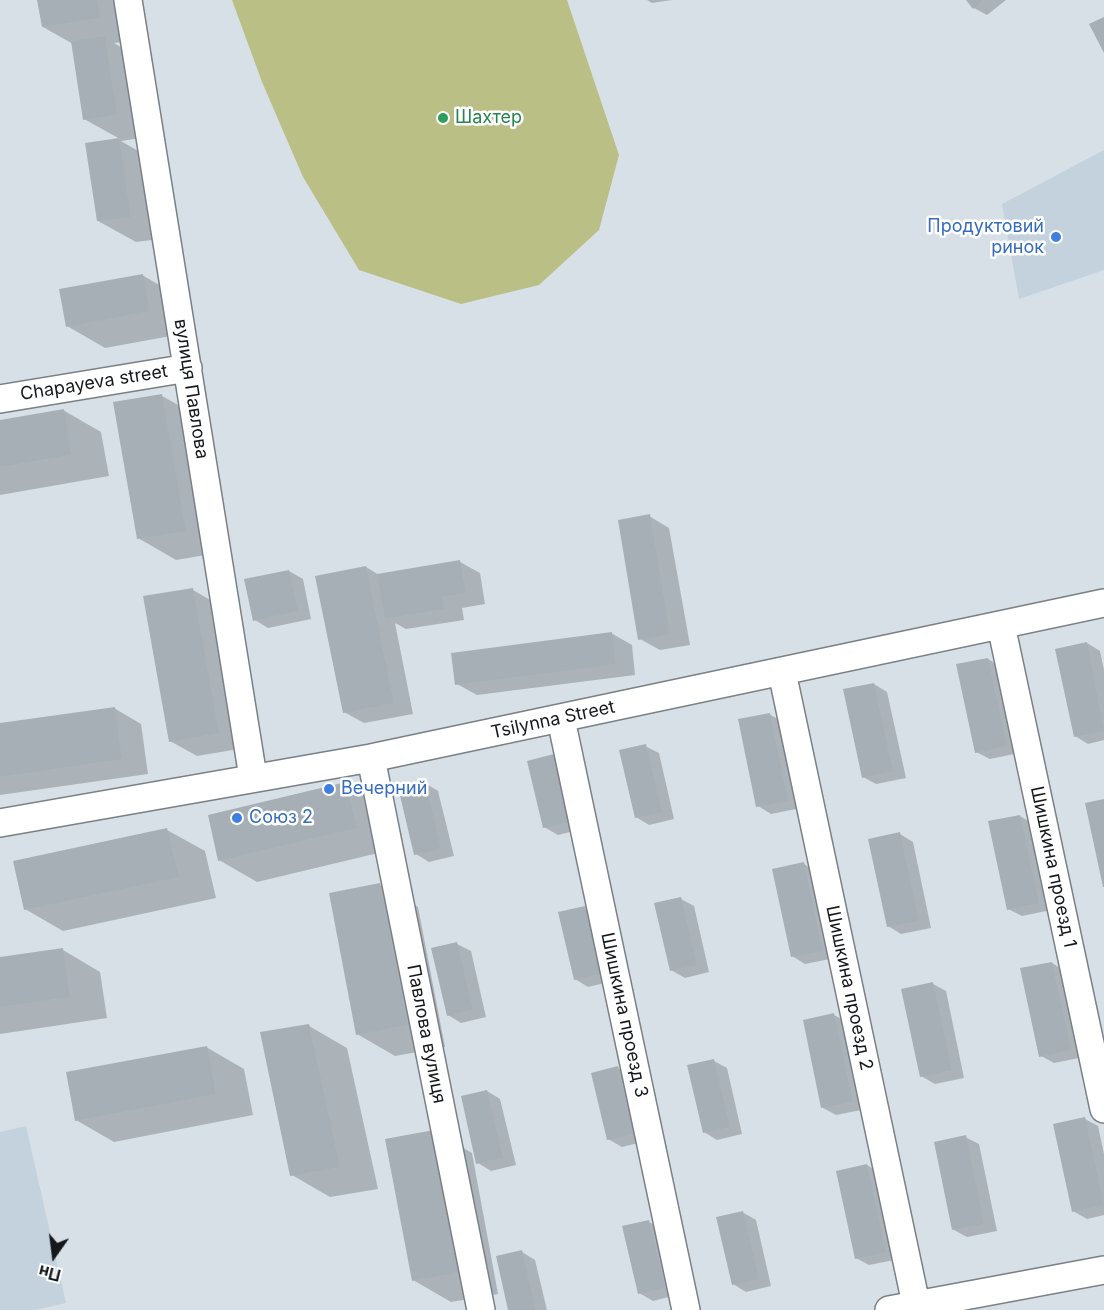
<!DOCTYPE html>
<meta charset="utf-8">
<style>
body{margin:0}
#map{position:relative;width:1104px;height:1310px;overflow:hidden;background:#d7e0e7;font-family:Inter,sans-serif}
canvas{display:block}
.north{position:absolute;left:24px;top:1226px;width:60px;height:60px;-webkit-text-stroke:4px #fff;paint-order:stroke;rotate:194deg;font-size:16px;font-weight:700;line-height:24px;text-align:center;color:#15181a}
.north::after{content:'';display:block;margin:auto;width:21px;height:27px;background:#15181a;clip-path:polygon(50% 0,100% 100%,50% 72%,0 100%)}
</style>
<div id="map">
<canvas width="1104" height="1310"></canvas>
<div class="north">Пн</div>
</div>
<script>
const ctx = document.querySelector('canvas').getContext('2d');
ctx.lineJoin = 'round';
function fill(path, color) { ctx.fillStyle = color; ctx.fill(path, 'evenodd'); }
function trace(path, color, width, dash) { ctx.strokeStyle = color; ctx.lineWidth = width; ctx.lineCap = dash ? 'butt' : 'round'; ctx.setLineDash(dash || []); ctx.stroke(path); }
function write(font, color, halo, rows, align = 'center') {
  ctx.font = font + ' Inter,sans-serif'; ctx.lineWidth = 5; ctx.setLineDash([]); ctx.textBaseline = 'middle'; ctx.strokeStyle = halo; ctx.fillStyle = color; for (const [text, x, y, turn = 0] of rows) {
    ctx.save(); ctx.translate(x, y); ctx.rotate((+turn || 0) * Math.PI / 180); ctx.textAlign = isNaN(turn) ? turn : align; if (halo) ctx.strokeText(text, 0, 0); ctx.fillText(text, 0, 0); ctx.restore();
  }
}
fill(new Path2D(`
 M1104 150V270L1019 299 1002 204Z
 M26 1126 66 1303 35 1310H0V1132Z`), '#c3d2dd');
fill(new Path2D(`
 M232 0H567L619 155 599 230 539 285 461 304 359 270 303 177 262 82Z`), '#b9bf85');
fill(new Path2D(`
 M39 0H131L138 40 114 43 142 60 154 136 121 141 157 162 168 238 136 242 98 221 87 144 120 139 84 119 73 44 43 27Z
 M647 0H672L652 3Z
 M968 0H1006L987 15 974 8Z
 M142 275 180 297 187 333 105 348 67 326Z
 M162 396 200 417 224 552 176 560 138 538Z
 M63 410 101 432 109 476 0 495V421Z
 M649 516 669 528 690 645 660 650 640 639Z
 M460 562 480 573 485 604 462 608 464 620 406 629 395 623 413 714 364 723 344 712 366 567 379 575Z
 M289 571 303 579 311 619 268 628 255 620Z
 M193 590 219 605 245 748 197 756 170 741Z
 M611 633 632 645 635 675 477 695 457 684Z
 M1087 643 1100 651 1104 670V740L1088 744 1075 736Z
 M988 659 1001 667 1019 753 990 759 976 752Z
 M874 684 887 692 906 778 876 784 863 777Z
 M114 708 141 724 148 774 0 795V724Z
 M769 714 783 722 801 808 771 814 758 806Z
 M645 746 659 753 674 819 649 825 636 817Z
 M553 756 567 764 582 829 558 835 544 827Z
 M425 783 438 791 454 856 429 862 416 854Z
 M346 784 384 805 395 849 257 882 219 860Z
 M1020 816 1033 824 1051 910 1022 916 1008 909Z
 M167 830 205 851 216 898 63 931 25 909Z
 M900 834 913 842 931 928 901 934 888 926Z
 M804 864 817 872 835 958 805 964 792 956Z
 M380 885 418 907 445 1047 395 1056 357 1034Z
 M681 899 694 906 709 972 685 978 671 970Z
 M584 908 598 915 613 981 588 987 575 979Z
 M457 944 471 951 486 1017 461 1023 448 1015Z
 M63 950 100 972 107 1018 0 1034V959Z
 M1052 963 1065 971 1084 1057 1054 1063 1041 1056Z
 M933 984 946 991 964 1078 935 1084 921 1076Z
 M834 1015 848 1022 866 1109 836 1115 823 1108Z
 M309 1026 347 1048 378 1189 330 1197 292 1175Z
 M206 1047 244 1069 253 1115 114 1142 76 1120Z
 M714 1061 727 1068 742 1134 717 1140 704 1132Z
 M618 1068 631 1075 646 1141 622 1147 608 1139Z
 M487 1091 500 1099 516 1165 491 1171 478 1163Z
 M1085 1119 1098 1126 1104 1154V1215L1087 1219 1073 1211Z
 M434 1131 472 1153 498 1294 451 1302 413 1280Z
 M965 1137 979 1144 997 1231 967 1237 954 1230Z
 M867 1165 880 1173 899 1259 869 1265 856 1258Z
 M742 1212 756 1220 771 1286 746 1292 733 1284Z
 M649 1222 662 1229 677 1295 653 1301 639 1293Z
 M522 1252 535 1260 547 1310H510Z`), '#0003');
fill(new Path2D(`
 M37 0H97L100 18 42 27Z
 M966 0H984L973 9Z
 M1104 17V53L1089 24Z
 M105 36 117 115 83 120 71 41Z
 M119 138 131 217 97 221 85 143Z
 M143 274 150 311 66 327 59 289Z
 M162 394 186 531 137 539 113 402Z
 M64 409 71 455 0 467V420Z
 M650 514 670 634 638 640 618 520Z
 M460 560 466 593 442 597 444 609 385 619 377 574Z
 M366 566 394 703 343 713 315 576Z
 M289 570 298 611 253 621 244 579Z
 M193 588 219 733 169 742 143 596Z
 M612 632 616 664 455 685 451 653Z
 M1087 642 1104 731 1074 737 1055 649Z
 M988 658 1007 746 975 753 956 664Z
 M874 683 893 771 862 778 843 689Z
 M115 707 122 759 0 777V723Z
 M770 713 788 801 756 807 738 719Z
 M646 744 662 812 635 818 619 750Z
 M554 754 570 822 543 828 527 761Z
 M425 781 441 849 414 855 398 787Z
 M346 782 357 828 218 861 208 815Z
 M1104 799V887H1103L1085 803Z
 M1020 815 1039 903 1007 910 988 821Z
 M167 828 179 877 24 910 13 861Z
 M900 832 919 921 887 927 868 839Z
 M804 862 823 951 791 957 772 869Z
 M380 883 408 1025 356 1035 329 893Z
 M681 897 697 965 670 971 654 903Z
 M585 906 600 974 574 980 558 912Z
 M457 942 473 1010 447 1016 431 948Z
 M63 948 70 997 0 1007V957Z
 M1052 962 1071 1050 1039 1057 1020 968Z
 M933 982 952 1070 920 1077 901 989Z
 M834 1013 853 1102 821 1108 803 1020Z
 M309 1024 340 1167 290 1176 260 1032Z
 M207 1046 216 1094 75 1121 66 1072Z
 M714 1059 730 1127 703 1133 687 1065Z
 M618 1066 634 1134 607 1140 591 1073Z
 M487 1090 503 1158 476 1164 461 1096Z
 M1085 1117 1104 1205 1072 1212 1053 1124Z
 M434 1130 461 1272 412 1281 385 1139Z
 M966 1135 984 1224 952 1230 934 1142Z
 M867 1164 886 1252 855 1259 836 1171Z
 M743 1211 759 1279 732 1285 716 1217Z
 M649 1220 665 1288 638 1294 622 1226Z
 M522 1250 536 1310H508L496 1256Z`), '#a7afb6');
const minor = new Path2D(`
 M128 0 253 777
 M0 399 188 368
 M1001 625 1104 1109
 M782 672 916 1304
 M561 719 686 1310
 M371 758 481 1310
 M0 823 371 758 1104 603
 M889 1310 1104 1270`);
trace(minor, '#798086', 30);
trace(minor, '#fff', 27);
for (const [x, y, r, color] of [
 [443,118,6,"#2e9e5b"],
 [1056,237,6,"#3f7fe0"],
 [329,789,6,"#3f7fe0"],
 [237,818,6,"#3f7fe0"]
]) { const dot = new Path2D(); dot.arc(x, y, r, 0, 2 * Math.PI); ctx.fillStyle = color; ctx.fill(dot); trace(dot, '#fff', 2); }
write('18px', '#27864d', '#fff', [
 ["Шахтер",455,118]
], 'left');
write('18px', '#366cbe', '#fff', [
 ["Продуктовий",1044,227,"right"],
 ["ринок",1044,248,"right"],
 ["Вечерний",341,789],
 ["Союз 2",249,818]
], 'left');
write('18px', '#15181a', '#fff', [
 ["Chapayeva street",94,383,-9],
 ["вулиця Павлова",191,389,81],
 ["Tsilynna Street",553,720,-12],
 ["Шишкина проезд 1",1053,867,78],
 ["Шишкина проезд 2",849,988,78],
 ["Шишкина проезд 3",624,1015,78],
 ["Павлова вулиця",426,1034,79]
]);
</script>
